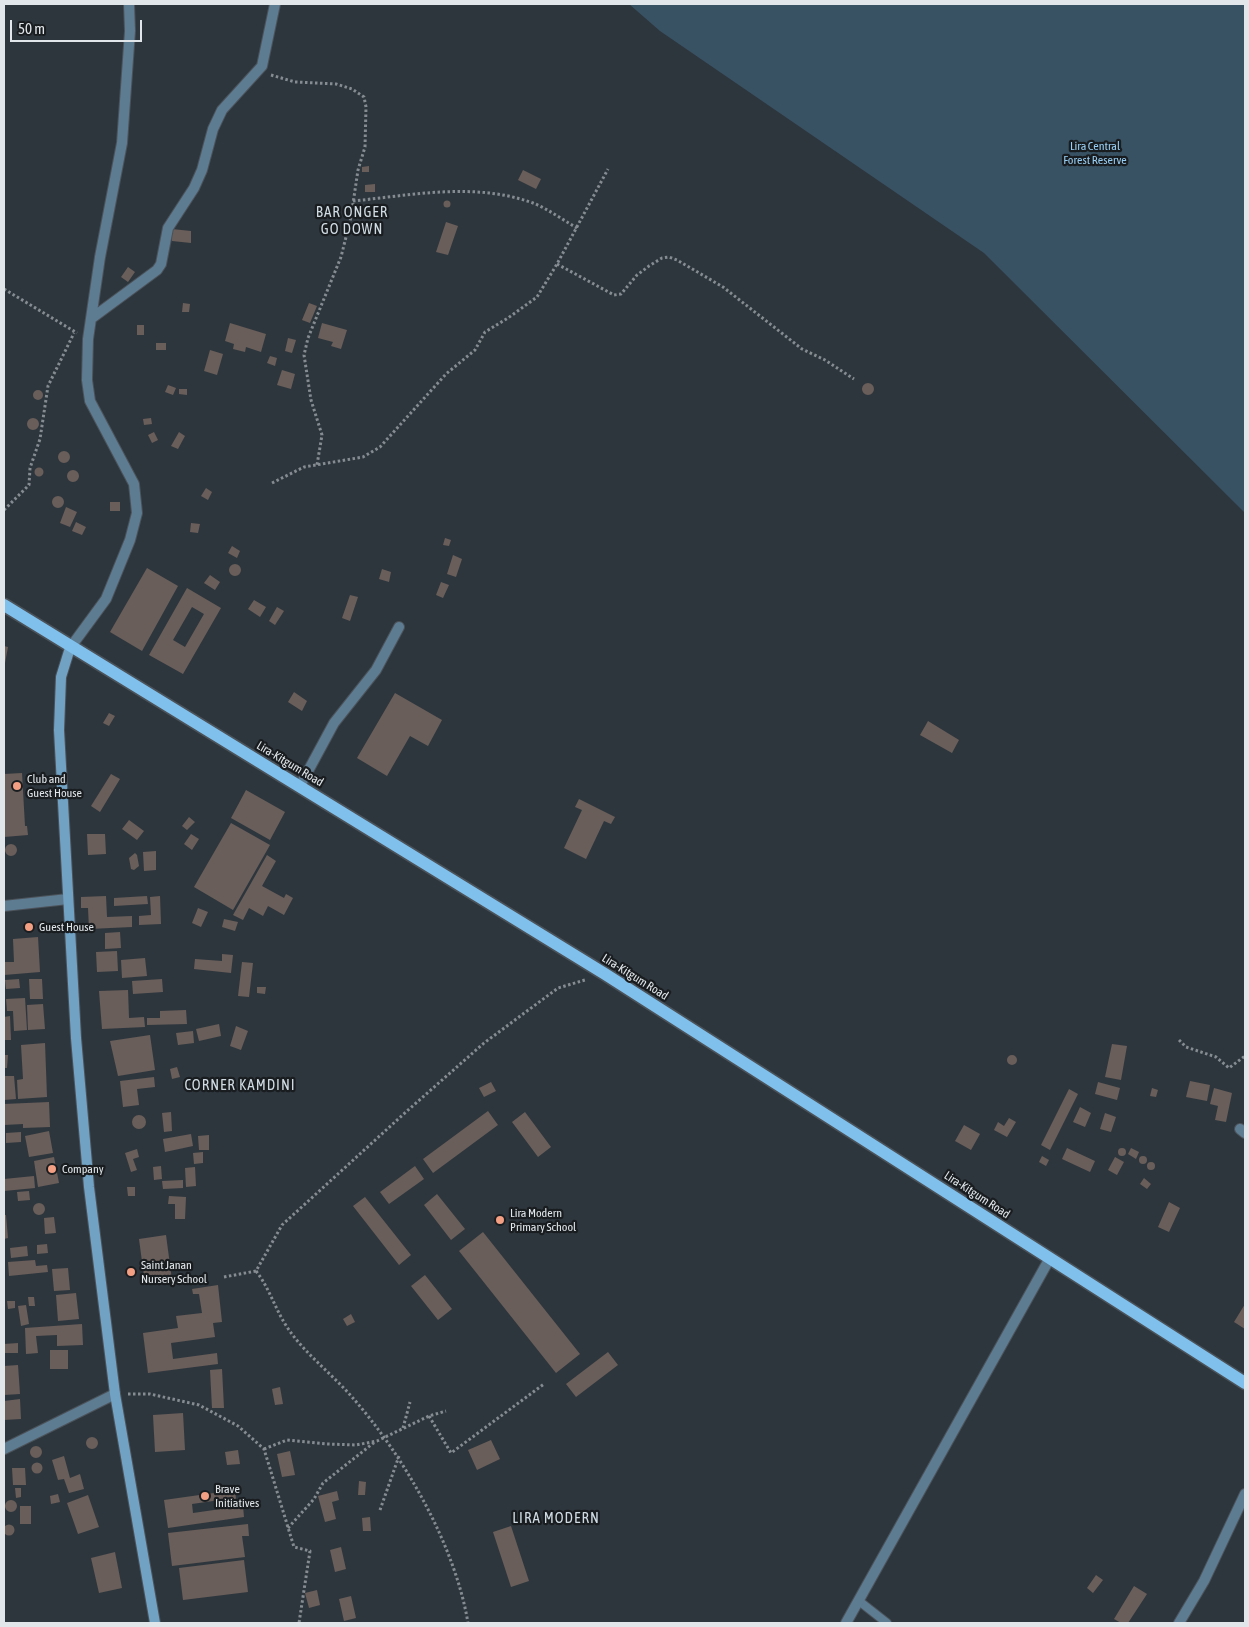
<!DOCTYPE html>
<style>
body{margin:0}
#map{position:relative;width:1249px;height:1627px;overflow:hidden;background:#2e363d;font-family:"Asap Condensed",sans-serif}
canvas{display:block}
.frame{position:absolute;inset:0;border:5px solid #e1e6ea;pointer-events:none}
.scale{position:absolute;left:10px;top:20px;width:132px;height:22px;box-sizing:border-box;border:2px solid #e1e6ea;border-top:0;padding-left:6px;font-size:15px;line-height:18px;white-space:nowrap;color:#e1e6ea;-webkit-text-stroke:4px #191d20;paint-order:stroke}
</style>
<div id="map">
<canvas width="1249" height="1627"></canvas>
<div class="frame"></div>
<div class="scale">50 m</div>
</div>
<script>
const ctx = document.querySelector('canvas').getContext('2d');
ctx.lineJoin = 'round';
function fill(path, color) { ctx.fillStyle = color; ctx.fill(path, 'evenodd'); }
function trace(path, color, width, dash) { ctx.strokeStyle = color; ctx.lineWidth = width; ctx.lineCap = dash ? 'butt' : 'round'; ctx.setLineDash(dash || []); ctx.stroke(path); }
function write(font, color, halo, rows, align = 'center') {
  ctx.font = font + ' "Asap Condensed",sans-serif'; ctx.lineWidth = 4.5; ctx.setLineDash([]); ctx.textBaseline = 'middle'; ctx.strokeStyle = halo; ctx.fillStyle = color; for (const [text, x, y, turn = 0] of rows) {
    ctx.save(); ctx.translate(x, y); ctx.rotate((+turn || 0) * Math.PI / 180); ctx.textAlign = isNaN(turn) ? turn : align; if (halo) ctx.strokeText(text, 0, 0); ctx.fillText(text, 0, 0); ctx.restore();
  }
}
fill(new Path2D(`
 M629 4H1245V513L984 253 660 31Z`), '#385264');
fill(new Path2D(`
 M369 166V172H362V167Z
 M523 170 541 179 536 189 518 180Z
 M375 184V192H365V185Z
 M443.5 204a3.5 3.5 0 1 1 7 0a3.5 3.5 0 1 1-7 0Z
 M446 222 458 226 448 255 436 252Z
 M172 229 191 231V243L172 241Z
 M128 267 135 272 128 282 121 277Z
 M183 303 190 304 189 312H182Z
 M309 303 317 306 310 323 302 320Z
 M230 323 266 334 261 352 246 347 245 352 233 349 234 344 225 341Z
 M322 323 347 330 341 349 331 346 333 342 318 338Z
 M137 325H144V335H137Z
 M288 338 296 340 292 353 285 351Z
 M156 343H166V350H156Z
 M210 350 223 354 217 375 204 371Z
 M270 356 277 358 275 366 267 363Z
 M282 370 295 374 291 389 277 385Z
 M862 389a6 6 0 1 1 12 0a6 6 0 1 1-12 0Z
 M168 385 176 388 173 395 165 392Z
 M179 389H187V395L179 394Z
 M33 395a5 5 0 1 1 10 0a5 5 0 1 1-10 0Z
 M151 418 152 424 144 425 143 419Z
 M27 424a6 6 0 1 1 12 0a6 6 0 1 1-12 0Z
 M154 432 158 440 152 443 148 435Z
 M179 432 185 436 178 449 171 446Z
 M58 457a6 6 0 1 1 12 0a6 6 0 1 1-12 0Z
 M34.5 472a4.5 4.5 0 1 1 9 0a4.5 4.5 0 1 1-9 0Z
 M67 476a6 6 0 1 1 12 0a6 6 0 1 1-12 0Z
 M206 488 212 492 208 500 201 496Z
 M52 502a6 6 0 1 1 12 0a6 6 0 1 1-12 0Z
 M110 502H120V511H110Z
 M66 507 77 512 70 527 60 523Z
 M76 522 86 527 82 535 72 531Z
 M191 523 200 524 198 533 190 532Z
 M445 538 451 540 449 546 443 545Z
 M232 546 240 551 237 558 228 553Z
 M453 555 462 559 456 577 447 574Z
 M229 570a6 6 0 1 1 12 0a6 6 0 1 1-12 0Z
 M147 568 178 586 142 651 110 632Z
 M382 569 391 572 389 582 379 579Z
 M210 575 220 582 215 590 204 583Z
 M441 582 449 585 443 598 436 595Z
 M187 588 221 608 183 674 149 655ZM192 607 204 614 185 647 173 640Z
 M350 595 358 597 350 621 342 618Z
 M254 600 266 607 260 617 248 609Z
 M277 607 284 611 275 625 269 621Z
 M4 646 8 647 5 663H4Z
 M294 692 307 701 302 711 288 702Z
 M395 693 442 720 428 746 410 736 387 776 357 758Z
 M109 713 115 716 109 726 103 723Z
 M928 721 959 740 952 753 920 735Z
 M22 773 25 826H27L28 835 4 837V774Z
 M111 774 120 779 100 812 91 806Z
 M246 790 285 812 270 840 231 818Z
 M579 799 615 817 611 824 604 821 586 859 564 848 582 810 575 807Z
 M189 817 195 822 187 830 182 826Z
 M129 820 144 831 137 840 122 829Z
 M231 823 270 845 233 910 194 887Z
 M87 834H105L106 854 88 855Z
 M191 834 199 839 192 850 184 844Z
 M5 850a6 6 0 1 1 12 0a6 6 0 1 1-12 0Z
 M156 851V870L144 871 143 852Z
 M135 853 137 855 139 866 134 870 131 869 129 858Z
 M267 855 276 861 262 886 284 898 286 894 293 898 284 915 268 906 263 916 249 908 243 920 233 915Z
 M106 896 107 917 132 916V927L89 929 88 908H81V897Z
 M147 896 148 904 114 906V898Z
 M160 896 161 924 139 925V916L151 915 150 897Z
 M198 908 208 912 201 927 192 923Z
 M224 919 238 922 235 931 222 927Z
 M120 932 121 948 105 949V933Z
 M38 937 40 972 4 975V962H14L13 939Z
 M117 951 118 971 97 972 96 952Z
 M222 954 233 955 231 973 194 969 195 959 222 961Z
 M145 958 147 976 122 978 121 960Z
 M242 962 253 963 249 997 238 996Z
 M19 979 20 988 6 989 5 980Z
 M29 979H42L43 999H30Z
 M162 979 163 992 133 994 132 981Z
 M257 987H266L265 994 257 993Z
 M128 990 129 1018 144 1017 145 1027 102 1029 99 991Z
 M25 998 27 1030 14 1031 13 1011H7L6 999Z
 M43 1004 45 1029 28 1030 27 1005Z
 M186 1010 187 1024 147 1025V1018H160V1011Z
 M10 1016 11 1040H4V1017Z
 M219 1024 221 1036 199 1041 196 1029Z
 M236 1026 248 1031 241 1050 230 1046Z
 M193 1031 194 1043 178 1045 176 1033Z
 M150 1035 155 1070 118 1076 110 1041Z
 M45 1043 47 1097 18 1099 17 1080 23 1079 21 1045Z
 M1112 1044 1127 1046 1121 1080 1105 1077Z
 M4 1055H8L7 1068H4Z
 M1007 1060a5 5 0 1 1 10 0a5 5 0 1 1-10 0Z
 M177 1067 180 1077 172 1079 170 1069Z
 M4 1076H14L16 1099 4 1100Z
 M154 1077 155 1087 137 1089 139 1105 123 1107 120 1081Z
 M1190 1081 1210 1085 1207 1101 1186 1097Z
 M491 1082 496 1091 484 1097 479 1088Z
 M1098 1082 1120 1088 1117 1100 1095 1094Z
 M1152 1088 1158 1090 1156 1097 1150 1096Z
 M1214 1088 1232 1093 1226 1122 1215 1120 1218 1106 1210 1104Z
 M1069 1089 1078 1094 1050 1150 1041 1145Z
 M49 1102 50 1127 23 1128V1124L4 1125V1104Z
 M1080 1107 1091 1113 1085 1127 1073 1122Z
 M488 1111 498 1125 433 1173 423 1159Z
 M171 1112 172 1131 164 1132 162 1113Z
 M525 1112 551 1147 538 1157 512 1122Z
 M1105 1113 1116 1117 1111 1132 1100 1129Z
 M132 1122a7 7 0 1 1 14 0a7 7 0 1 1-14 0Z
 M1009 1118 1016 1122 1007 1137 994 1130 998 1122 1004 1126Z
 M964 1125 980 1134 971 1150 955 1141Z
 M49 1131 53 1153 29 1157 25 1136Z
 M21 1132V1142L6 1143V1133Z
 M191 1134 193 1146 165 1152 163 1139Z
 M209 1135V1150H199L198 1136Z
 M1067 1148 1095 1161 1090 1172 1062 1159Z
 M1131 1148 1139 1152 1136 1159 1128 1154Z
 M1118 1152a4 4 0 1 1 8 0a4 4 0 1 1-8 0Z
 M137 1149 139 1157 133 1159 137 1170 131 1172 125 1153Z
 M203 1152V1163L194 1164 193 1153Z
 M1042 1156 1049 1160 1046 1166 1039 1162Z
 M1139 1160a4 4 0 1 1 8 0a4 4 0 1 1-8 0Z
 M54 1157 59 1183 38 1187 34 1161Z
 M1115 1157 1124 1162 1117 1175 1108 1170Z
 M1147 1166a4 4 0 1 1 8 0a4 4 0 1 1-8 0Z
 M161 1166 162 1179 154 1180 153 1167Z
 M415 1166 424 1179 389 1204 380 1192Z
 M195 1167 196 1186 186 1187 185 1168Z
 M34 1176 35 1188 4 1191V1179Z
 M1144 1178 1151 1184 1147 1189 1140 1184Z
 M183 1180V1188L163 1189 162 1181Z
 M127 1187H135V1196H128Z
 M29 1191 30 1200 18 1201 17 1192Z
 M437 1194 465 1229 451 1240 424 1205Z
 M169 1196 186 1197 185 1219H175V1204H168Z
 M365 1197 411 1255 399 1265 353 1206Z
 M1169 1202 1180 1208 1169 1232 1158 1227Z
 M33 1209a6 6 0 1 1 12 0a6 6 0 1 1-12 0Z
 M4 1215H6L8 1238 4 1239Z
 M54 1217 56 1233 45 1234 44 1218Z
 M483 1232 580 1354 556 1373 459 1251Z
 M166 1235 172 1280 145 1284 139 1239Z
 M47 1244 48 1253 37 1254V1245Z
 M27 1246 28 1256 11 1258 10 1248Z
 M35 1260 36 1266 47 1265 48 1272 9 1276 8 1262Z
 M68 1268 70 1290 54 1291 52 1269Z
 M425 1275 452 1309 438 1320 411 1286Z
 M218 1285 222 1322 213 1323 215 1337 171 1343 173 1359 217 1353 218 1364 148 1373 143 1333 178 1328 176 1316 202 1313 199 1294H193L192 1289Z
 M76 1293 79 1319 58 1321 56 1295Z
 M28 1297H34L35 1306H29Z
 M7 1301H15V1308L8 1309Z
 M1245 1304V1329L1234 1322Z
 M26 1305 29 1324 21 1326 18 1306Z
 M351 1314 355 1322 347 1326 343 1319Z
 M82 1324 83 1345 57 1346V1335L36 1336 38 1353 26 1354 25 1328Z
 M18 1343V1353H4V1344Z
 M50 1350H68V1369H50Z
 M608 1352 618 1365 576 1397 566 1384Z
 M18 1365 20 1394 4 1395V1366Z
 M222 1369 224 1408H212L210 1370Z
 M280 1387 283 1404 275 1405 272 1389Z
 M20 1399 21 1419 4 1420V1401Z
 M183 1413 185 1450 155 1452 153 1415Z
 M86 1443a6 6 0 1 1 12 0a6 6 0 1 1-12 0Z
 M491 1440 500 1459 477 1470 468 1450Z
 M30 1452a6 6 0 1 1 12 0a6 6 0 1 1-12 0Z
 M238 1450 240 1464 227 1465 225 1452Z
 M290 1451 295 1475 282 1477 277 1454Z
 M64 1456 70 1478 80 1474 84 1489 69 1493 64 1479 58 1480 52 1460Z
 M31.5 1468a5.5 5.5 0 1 1 11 0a5.5 5.5 0 1 1-11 0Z
 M12 1468H25L26 1485H13Z
 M359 1481 366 1482 365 1495H358Z
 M15 1488H21V1497L16 1498Z
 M235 1490 237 1507 243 1506 244 1517 168 1528 164 1500ZM227 1499 228 1508 193 1513 192 1504Z
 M337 1491 339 1500 332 1502 336 1519 325 1522 318 1496Z
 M58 1494 60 1502 51 1504 50 1496Z
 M88 1495 99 1527 78 1534 67 1503Z
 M5 1506a6 6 0 1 1 12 0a6 6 0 1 1-12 0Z
 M20 1506H31V1524H20Z
 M370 1517 371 1531H363L362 1518Z
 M248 1524 249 1536H242L245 1557 172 1566 168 1533Z
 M3.5 1530a5.5 5.5 0 1 1 11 0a5.5 5.5 0 1 1-11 0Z
 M511 1526 529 1581 511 1587 493 1532Z
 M341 1547 346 1569 335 1572 330 1550Z
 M115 1552 122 1588 99 1593 91 1558Z
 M244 1560 248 1592 183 1600 179 1568Z
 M1096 1575 1103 1580 1093 1593 1087 1588Z
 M1134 1586 1147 1594 1128 1623H1121L1114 1619Z
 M317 1590 320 1605 309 1608 305 1593Z
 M351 1596 356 1618 344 1621 339 1599Z`), '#695e5a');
const lane = new Path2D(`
 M859 1601 887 1623`);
const street = new Path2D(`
 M92 318 157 270 161 264 168 228 194 188 202 170 213 129 222 110 262 66 275 4
 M70 648 106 599 130 540 137 513 134 484 90 401 87 380 88 339 100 257 122 143 130 31 129 4
 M300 786 334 723 376 670 399 627
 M4 906 68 899
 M1240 1129 1245 1133
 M4 1449 115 1394
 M846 1623 1050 1258
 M1179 1623 1204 1581 1245 1494`);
const secondary = new Path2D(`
 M70 648 61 677 59 730 76 1038 89 1187 115 1394 155 1623`);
const primary = new Path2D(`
 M4 605 605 974 1245 1383`);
trace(lane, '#4b5259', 10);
trace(street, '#4b5259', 12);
trace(secondary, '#4b5259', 12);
trace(primary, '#4b5259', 15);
trace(new Path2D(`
 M271 75 295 82 336 84 352 89 364 97 366 107 365 147 358 170 351 217 341 257 308 338 304 355 311 400 322 435 317 465
 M353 201C413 195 475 182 533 203 548 209 563 220 577 228
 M557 264 614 295 621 294 637 275 649 266 662 258 669 257 677 260 723 287 802 349 825 360 854 379
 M4 289 77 333
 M272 483 304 467 363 457 380 447 446 374 475 350 485 332 508 318 537 297 557 264 608 169
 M4 510 29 485 30 468 40 439 48 386 74 333
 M1179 1040 1186 1047 1216 1057 1229 1068 1245 1056
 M256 1271C270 1289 275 1309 287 1327 304 1353 331 1373 352 1397 404 1456 455 1545 468 1623
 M224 1277 256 1271 282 1225 407 1111 484 1043 558 988 585 980
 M128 1394H150L199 1405 238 1426 264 1449 294 1547 310 1551 299 1623
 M429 1416 451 1453 544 1384
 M403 1428 410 1402
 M264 1449 287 1440 327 1444 356 1445 377 1441 429 1416 446 1411
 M380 1510 399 1456
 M288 1528 314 1499 323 1483 376 1441`), '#858c92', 3, [2.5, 2.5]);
trace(lane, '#5d7b91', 8);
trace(street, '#5d7b91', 10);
trace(secondary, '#71a2c4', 10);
trace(primary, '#7fc0ec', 12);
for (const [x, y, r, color] of [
 [17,786,5,"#f39f83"],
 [29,927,5,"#f39f83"],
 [52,1169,5,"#f39f83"],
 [500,1220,5,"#f39f83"],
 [131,1272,5,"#f39f83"],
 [205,1496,5,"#f39f83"]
]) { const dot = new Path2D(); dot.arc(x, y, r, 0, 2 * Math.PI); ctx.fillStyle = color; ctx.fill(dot); trace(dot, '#191d20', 2); }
write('12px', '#98cef4', '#191d20', [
 ["Lira Central",1095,146],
 ["Forest Reserve",1095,160]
]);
write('12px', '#e1e6ea', '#191d20', [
 ["Lira-Kitgum Road",290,764,31],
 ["Lira-Kitgum Road",635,977,32],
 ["Lira-Kitgum Road",977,1195,33]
]);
write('12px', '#e1e6ea', '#191d20', [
 ["Club and",27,779],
 ["Guest House",27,793],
 ["Guest House",39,927],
 ["Company",62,1169],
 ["Lira Modern",510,1213],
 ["Primary School",510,1227],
 ["Saint Janan",141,1265],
 ["Nursery School",141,1279],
 ["Brave",215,1489],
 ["Initiatives",215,1503]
], 'left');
ctx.letterSpacing = '1px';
write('15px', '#cfdae2', '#191d20', [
 ["BAR ONGER",352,212],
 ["GO DOWN",352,229],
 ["CORNER KAMDINI",240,1085],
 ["LIRA MODERN",556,1518]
]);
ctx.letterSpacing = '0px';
</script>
